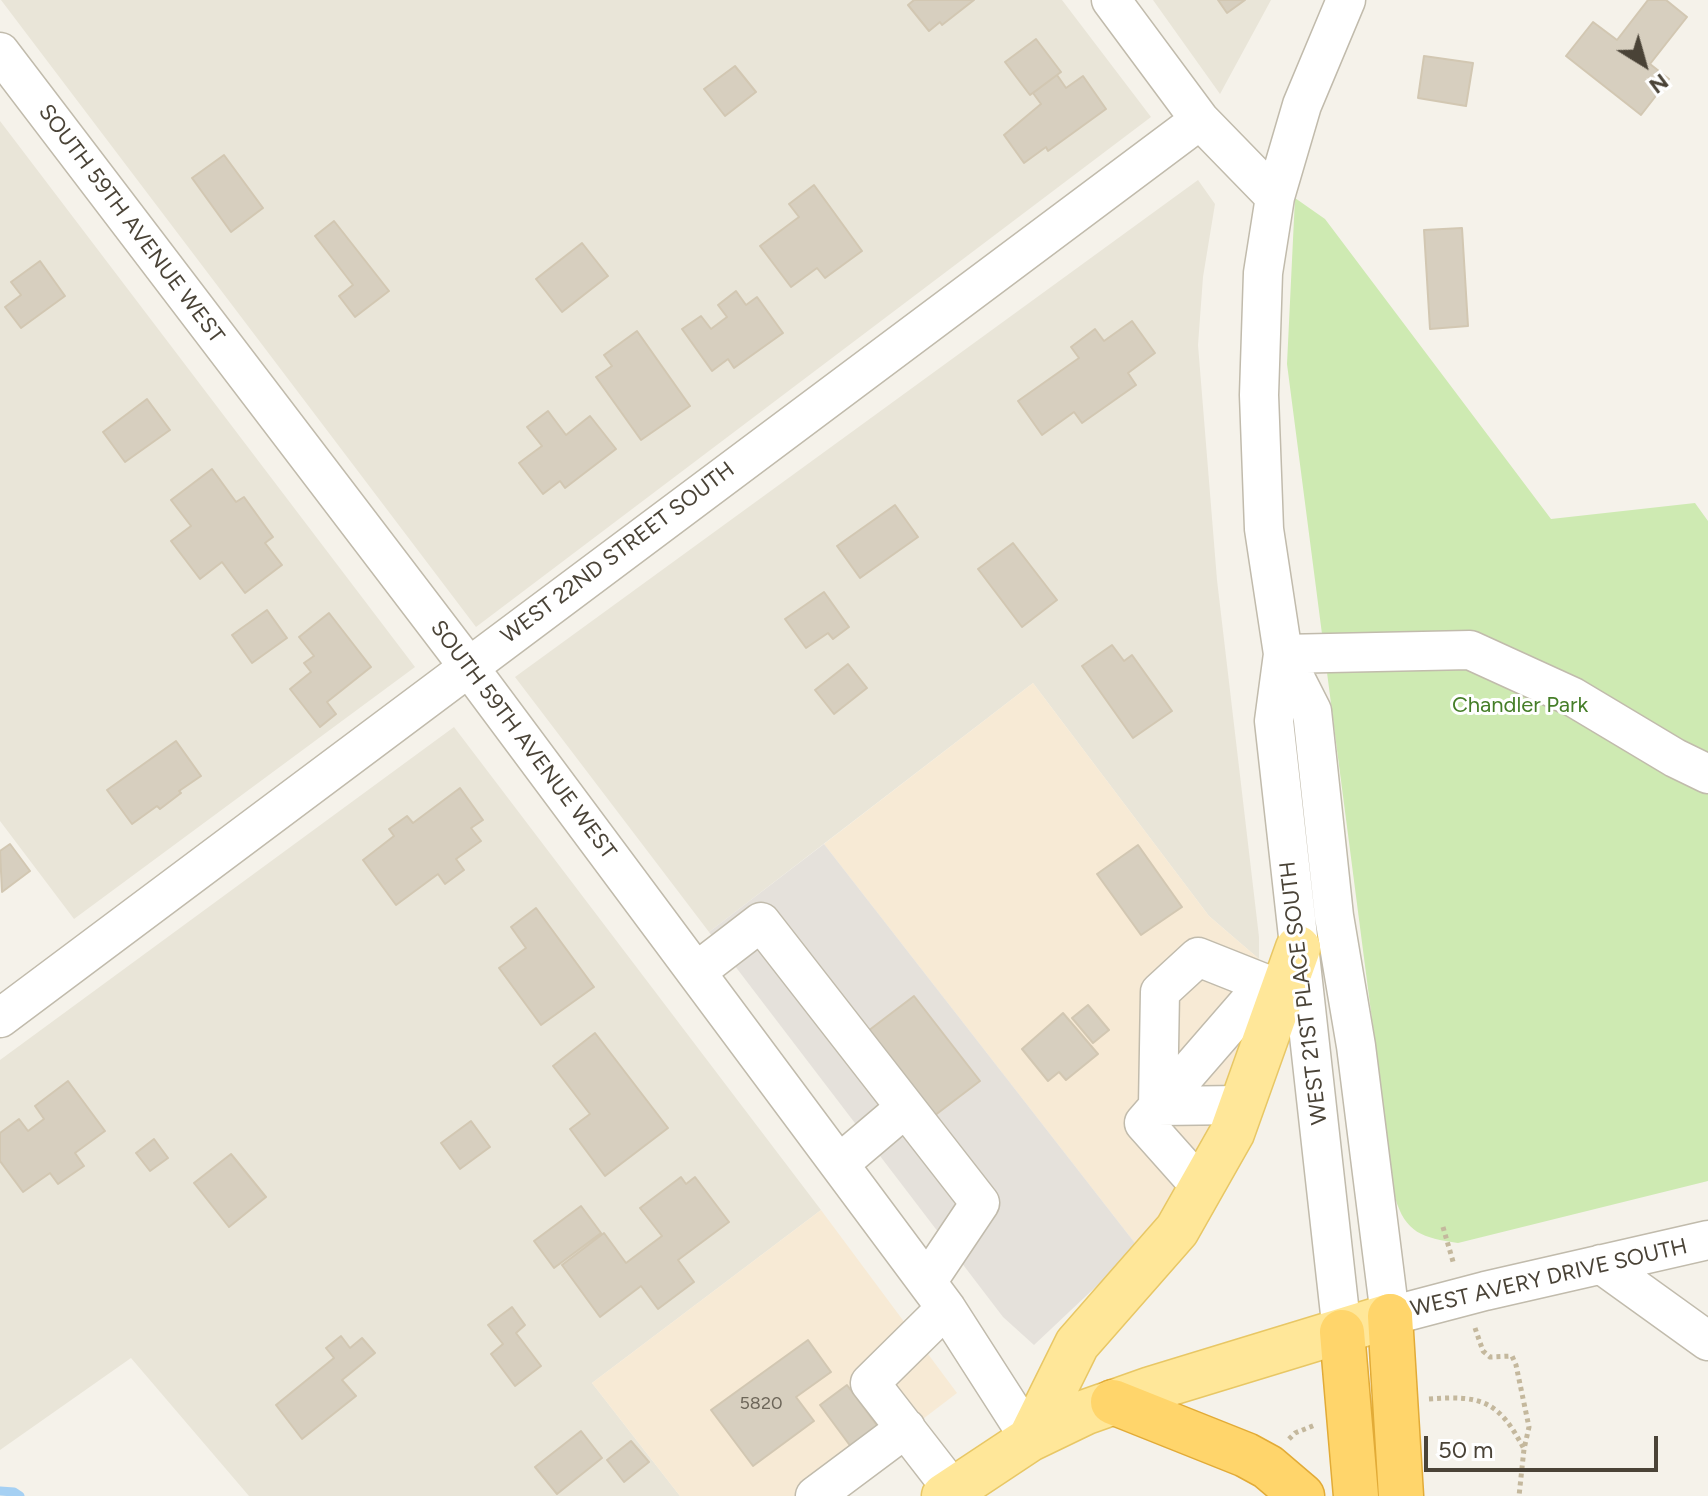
<!DOCTYPE html>
<style>
body{margin:0}
#map{position:relative;width:1708px;height:1496px;overflow:hidden;background:#f5f2ea;font-family:Figtree,sans-serif}
canvas{display:block}
.north{position:absolute;left:1604px;top:24px;width:80px;height:80px;-webkit-text-stroke:6px #fff;paint-order:stroke;rotate:143deg;font-size:22px;font-weight:700;line-height:32px;text-align:center;color:#4a4337}
.north::after{content:'';display:block;margin:auto;width:28px;height:36px;background:#4a4337;clip-path:polygon(50% 0,100% 100%,50% 72%,0 100%)}
.scale{position:absolute;left:1424px;top:1436px;width:234px;height:36px;box-sizing:border-box;border:4px solid #4a4337;border-top:0;padding-left:10px;font-size:24px;line-height:28px;white-space:nowrap;color:#4a4337;-webkit-text-stroke:6px #fff;paint-order:stroke}
</style>
<div id="map">
<canvas width="1708" height="1496"></canvas>
<div class="north">N</div>
<div class="scale">50 m</div>
</div>
<script>
const ctx = document.querySelector('canvas').getContext('2d');
ctx.lineJoin = 'round';
function fill(path, color) { ctx.fillStyle = color; ctx.fill(path, 'evenodd'); }
function trace(path, color, width, dash) { ctx.strokeStyle = color; ctx.lineWidth = width; ctx.lineCap = dash ? 'butt' : 'round'; ctx.setLineDash(dash || []); ctx.stroke(path); }
function write(font, color, halo, rows, align = 'center') {
  ctx.font = font + ' Figtree,sans-serif'; ctx.lineWidth = 6; ctx.setLineDash([]); ctx.textBaseline = 'middle'; ctx.strokeStyle = halo; ctx.fillStyle = color; for (const [text, x, y, turn = 0] of rows) {
    ctx.save(); ctx.translate(x, y); ctx.rotate((+turn || 0) * Math.PI / 180); ctx.textAlign = isNaN(turn) ? turn : align; if (halo) ctx.strokeText(text, 0, 0); ctx.fillText(text, 0, 0); ctx.restore();
  }
}
fill(new Path2D(`
 M1 0H1062L1151 117 476 627Z
 M1153 0H1271L1220 94Z
 M0 121 415 667 74 919 0 821Z
 M1198 180 1215 204 1203 277 1198 345 1217 580 1259 937V959L1209 916 1033 683 709 932 515 677Z
 M454 727 821 1210 592 1383 680 1496H249L131 1358 0 1450V1060Z`), '#e9e5d8');
fill(new Path2D(`
 M1033 683 1209 916 1259 959 1244 1039 1215 1123 1169 1204 1138 1247 824 844Z
 M821 1210 957 1393 822 1496H680L592 1383Z`), '#f7ead5');
fill(new Path2D(`
 M824 844 1138 1247 1034 1345 1003 1317 709 932Z`), '#e5e1db');
fill(new Path2D(`
 M1295 198 1325 219 1551 519 1695 503 1708 521V1181L1458 1243C1423 1238 1405 1233 1395 1197L1287 364Z`), '#ceeab2');
trace(new Path2D(`
 M0 1491 14 1492 20 1496`), '#a5d0f3', 9);
const building = new Path2D(`
 M914 0H974L942 25 940 22 929 31 908 5Z
 M1218 0H1245L1227 13Z
 M1648 0H1666L1687 17 1650 64 1669 79 1641 115 1566 56 1593 22 1617 40Z
 M1036 39 1061 72 1030 95 1005 62Z
 M1424 56 1473 63 1466 106 1418 98Z
 M735 66 756 92 725 116 704 89Z
 M1057 75 1066 88 1083 76 1106 109 1048 151 1046 147 1024 163 1004 135 1041 104 1033 93Z
 M224 155 263 208 231 232 192 178Z
 M814 185 862 251 825 278 817 268 791 287 760 246 799 217 789 204Z
 M334 221 389 291 355 317 339 296 353 285 315 236Z
 M1462 228 1468 326 1430 329 1424 230Z
 M582 243 608 276 562 312 536 279Z
 M40 261 65 296 21 328 5 307 21 295 11 282Z
 M736 291 746 305 757 297 783 333 734 368 728 359 712 371 682 329 701 316 711 329 727 317 718 305Z
 M1132 321 1155 353 1128 373 1136 385 1082 423 1074 412 1042 435 1018 401 1079 358 1071 347 1095 329 1104 341Z
 M637 331 690 406 641 440 596 377 612 366 604 355Z
 M147 399 170 430 125 462 103 432Z
 M548 411 566 435 590 416 616 449 565 488 560 481 543 494 519 463 542 446 527 427Z
 M212 469 236 502 244 497 273 537 265 543 282 565 245 593 222 562 200 579 171 541 191 526 171 500Z
 M895 505 918 537 860 578 837 546Z
 M1013 543 1057 600 1022 627 978 569Z
 M824 592 849 627 833 639 828 633 806 648 785 619Z
 M267 610 287 638 252 663 232 635Z
 M329 613 371 667 327 702 336 714 320 727 290 689 311 672 304 663 314 656 299 637Z
 M1112 645 1124 661 1132 655 1172 711 1133 738 1082 666Z
 M848 664 867 688 834 714 815 690Z
 M176 741 201 776 179 791 181 793 160 809 157 806 132 824 107 790Z
 M460 788 483 820 471 828 481 841 456 859 464 870 445 884 438 874 396 905 363 860 394 836 389 829 407 816 413 823Z
 M10 844 30 871 2 892 0 851Z
 M1138 845 1182 907 1141 935 1097 874Z
 M536 908 594 987 541 1025 499 968 526 948 511 927Z
 M914 996 980 1081 934 1116 868 1031Z
 M1088 1005 1109 1030 1093 1043 1072 1018Z
 M1063 1013 1098 1054 1066 1080 1059 1072 1048 1081 1022 1049Z
 M595 1033 668 1128 605 1176 570 1129 590 1114 553 1066Z
 M68 1081 105 1131 75 1153 84 1166 58 1184 50 1173 23 1192 0 1161V1133L19 1119 28 1131 44 1119 35 1106Z
 M471 1121 490 1147 460 1169 441 1143Z
 M154 1139 168 1158 150 1171 136 1153Z
 M231 1154 266 1197 229 1227 194 1183Z
 M681 1177 686 1184 695 1177 729 1222 678 1260 694 1282 658 1309 641 1286 600 1317 562 1265 604 1233 626 1263 662 1236 640 1208Z
 M581 1206 601 1233 554 1268 534 1241Z
 M512 1307 525 1325 516 1333 541 1366 515 1386 491 1354 503 1344 488 1325Z
 M341 1336 350 1348 362 1338 375 1353 342 1380 356 1396 302 1439 276 1405 334 1358 326 1348Z
 M808 1340 831 1372 796 1397 814 1421 753 1466 711 1410Z
 M847 1385 884 1435 857 1455 820 1405Z
 M581 1431 602 1458 557 1494 535 1467Z
 M631 1441 649 1462 624 1482 607 1460Z`);
fill(building, '#d7cfbf');
trace(building, '#d2c7b2', 2);
const minor = new Path2D(`
 M1111 0 1200 120 1275 197
 M0 52 468 666 946 1308 1030 1439
 M1283 654 1312 711 1334 916 1356 1046 1390 1316 1485 1291 1708 1240
 M1283 654 1470 650 1573 697 1675 758 1708 774
 M696 972 761 922 980 1203 927 1282
 M0 1018 1200 120
 M1242 1105 1158 1106 1160 992 1198 957 1271 986
 M839 1164 905 1108
 M1201 1187 1144 1123 1249 1002 1287 975
 M1601 1264 1708 1341
 M946 1308 870 1383 953 1490
 M1342 1332 1274 721 1283 654 1264 529 1259 395 1263 273 1275 197 1302 105 1346 0
 M815 1496 906 1428`);
const major = new Path2D(`
 M1030 1439 1077 1344 1177 1230 1232 1133 1298 948
 M944 1496 1030 1439 1086 1412 1151 1389 1390 1316`);
const highway = new Path2D(`
 M1390 1316 1401 1496
 M1342 1332 1356 1496
 M1113 1402 1246 1455 1268 1467 1302 1496`);
trace(minor, '#c1bbac', 41);
trace(major, '#e8c765', 47);
trace(highway, '#e2ab37', 47);
trace(new Path2D(`
 M1443 1227 1454 1265
 M1475 1328 1483 1351 1490 1357 1512 1356 1516 1365 1529 1427 1524 1449 1519 1496
 M1429 1399C1482 1395 1499 1401 1524 1449
 M1289 1439 1295 1433 1315 1425`), '#c4b89d', 5, [4, 4]);
trace(minor, '#fff', 38);
trace(major, '#ffe799', 44);
trace(highway, '#ffd56b', 44);
write('18px', '#6d6659', null, [
 ["5820",761,1404]
]);
write('22px', '#4a4337', '#fff', [
 ["SOUTH 59TH AVENUE WEST",131,224,53],
 ["WEST 22ND STREET SOUTH",618,553,-37],
 ["SOUTH 59TH AVENUE WEST",523,740,53],
 ["WEST 21ST PLACE SOUTH",1304,993,-97],
 ["WEST AVERY DRIVE SOUTH",1549,1278,-13]
]);
write('22px', '#457e28', '#fff', [
 ["Chandler Park",1520,706]
]);
</script>
